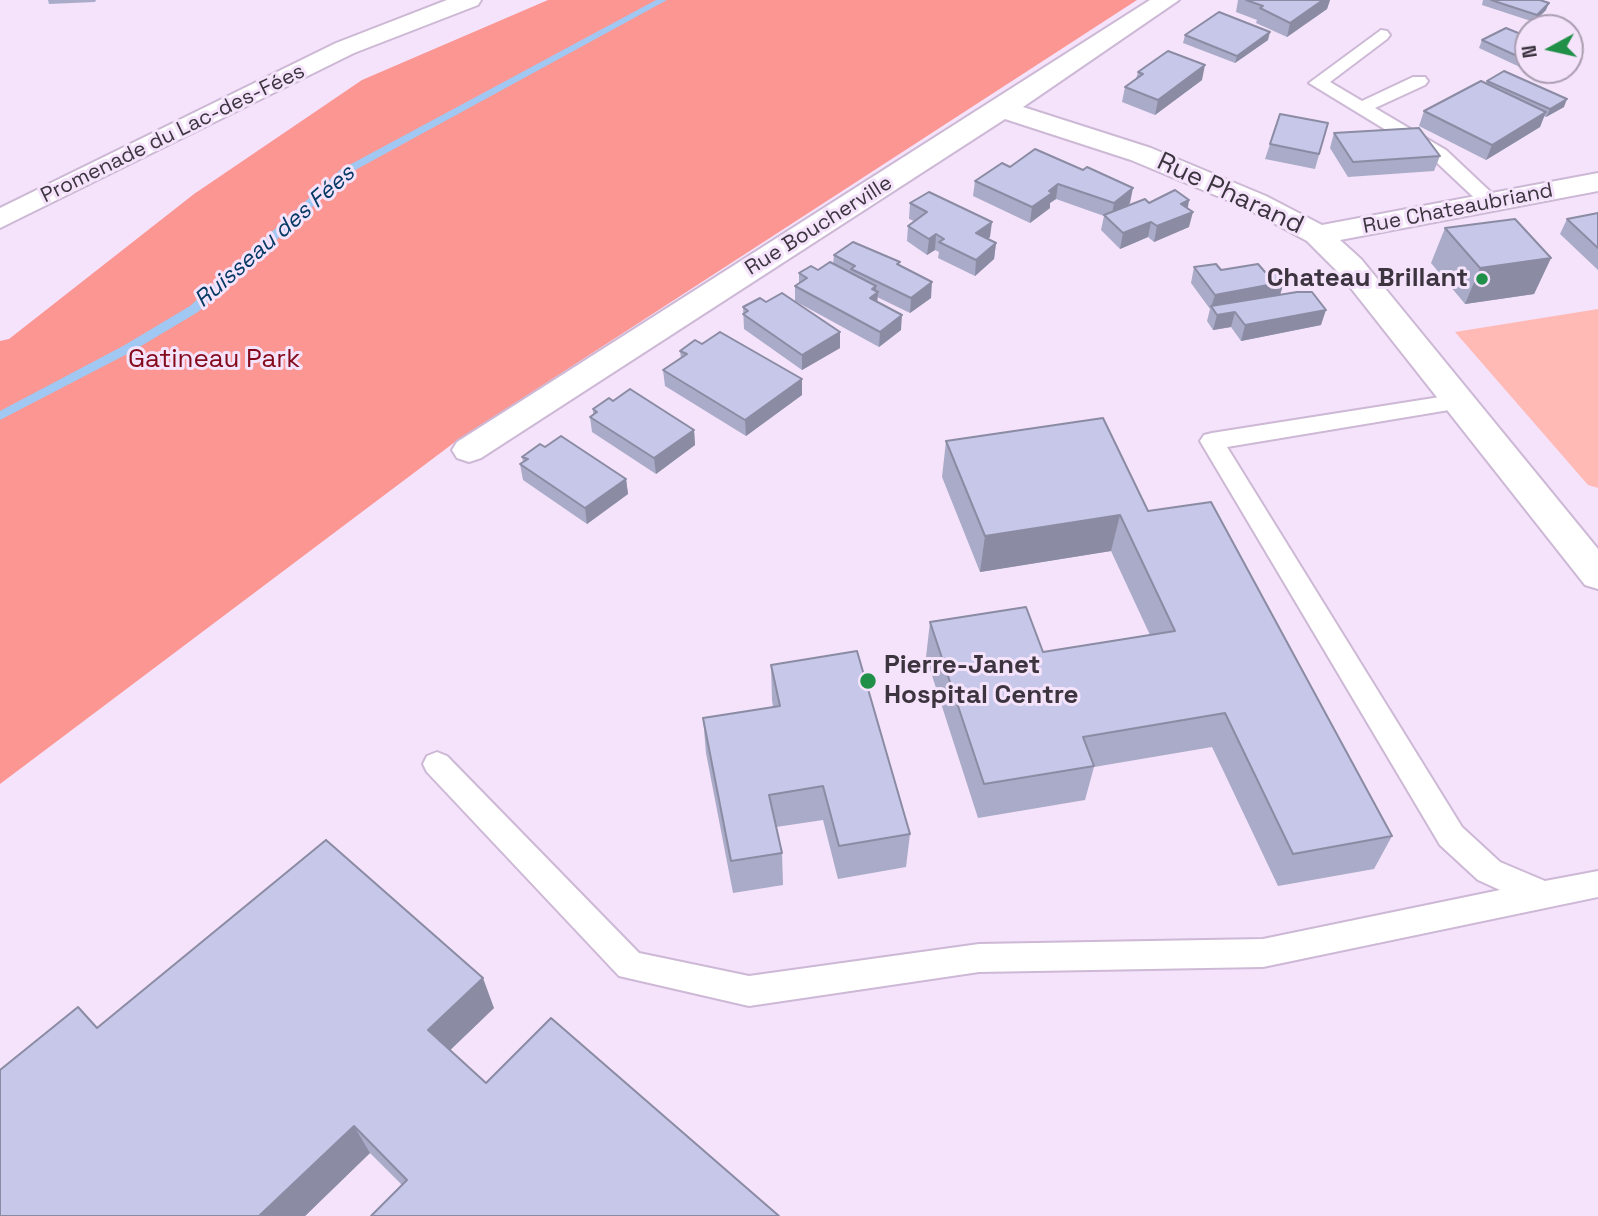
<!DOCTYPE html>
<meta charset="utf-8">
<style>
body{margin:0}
#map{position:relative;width:1598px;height:1216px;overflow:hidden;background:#f4e3fb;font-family:"Space Grotesk",sans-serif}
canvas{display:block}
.north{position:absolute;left:1514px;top:14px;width:70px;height:70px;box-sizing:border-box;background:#f4e3fb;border:2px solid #aa9db0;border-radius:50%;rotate:262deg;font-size:19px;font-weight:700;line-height:28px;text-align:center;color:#3c343f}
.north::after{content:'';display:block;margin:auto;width:24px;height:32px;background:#208f47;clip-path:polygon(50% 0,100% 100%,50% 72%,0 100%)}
</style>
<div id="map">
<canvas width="1598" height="1216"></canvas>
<div class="north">N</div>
</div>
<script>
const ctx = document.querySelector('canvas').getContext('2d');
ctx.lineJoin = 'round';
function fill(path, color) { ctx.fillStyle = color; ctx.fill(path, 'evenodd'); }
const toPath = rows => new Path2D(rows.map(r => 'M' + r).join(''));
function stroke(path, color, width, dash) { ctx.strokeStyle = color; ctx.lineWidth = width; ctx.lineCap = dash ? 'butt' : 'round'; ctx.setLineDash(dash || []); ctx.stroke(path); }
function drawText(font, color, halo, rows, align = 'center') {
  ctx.font = font + ' "Space Grotesk",sans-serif'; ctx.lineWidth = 6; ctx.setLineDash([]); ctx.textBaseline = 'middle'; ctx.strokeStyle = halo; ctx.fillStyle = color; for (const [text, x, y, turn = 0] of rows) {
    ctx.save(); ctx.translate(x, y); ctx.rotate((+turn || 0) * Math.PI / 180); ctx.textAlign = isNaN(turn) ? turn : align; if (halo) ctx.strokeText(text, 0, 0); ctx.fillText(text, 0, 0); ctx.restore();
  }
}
const green = toPath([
 [1598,309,1598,488,1588,485,1455,332]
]);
const forest = toPath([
 [548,0,1137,0,455,442,0,784,0,341,9,339,194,194,362,80]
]);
const stream = toPath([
 [656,0,667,0,348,174,198,312,131,352,0,420,0,411,123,346,190,306,340,170,656,0]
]);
const lane = toPath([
 [1381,30,1387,31,1390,35,1387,39,1330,82,1362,101,1413,77,1425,77,1428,81,1425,85,1375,108,1446,150,1497,198,1500,202,1497,206,1483,206,1432,158,1309,83,1381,30],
 [1459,394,1467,397,1471,402,1467,407,1227,447,1462,827,1500,862,1545,881,1598,871,1598,897,1263,967,979,972,749,1006,619,976,427,772,423,764,427,756,437,752,447,756,639,953,749,976,979,944,1263,939,1500,890,1478,880,1440,845,1200,441,1204,435,1212,433,1459,394]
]);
const street = toPath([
 [1150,0,1179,0,1023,107,1151,148,1266,196,1322,225,1598,173,1598,191,1340,240,1361,259,1598,549,1598,589,1585,585,1339,273,1307,241,1246,208,1131,160,1005,119,481,458,469,462,457,458,452,450,457,442,1150,0]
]);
const secondary = toPath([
 [447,0,481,0,478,5,354,53,0,228,0,208,336,43,447,0]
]);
const wall = toPath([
 [48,0,96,0,95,2,49,4],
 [1238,0,1330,0,1327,9,1287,37,1256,23,1257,20,1236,12],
 [1483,0,1540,0,1546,10,1534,22,1482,5],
 [1185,35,1268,40,1235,63,1183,43],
 [1528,37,1528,70,1570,70,1550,81,1479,48,1482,40],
 [1138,72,1202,80,1155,115,1122,102,1125,87,1136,79],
 [1487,81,1564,107,1546,117,1544,116,1540,127,1486,160,1419,126,1424,111,1486,84],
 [1328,123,1315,169,1265,159,1270,144],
 [1334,133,1440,156,1434,171,1348,177,1330,148],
 [1010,167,1130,203,1127,206,1149,203,1189,200,1188,208,1189,227,1154,242,1148,237,1120,249,1101,230,1104,216,1056,199,1050,203,1050,208,1030,223,973,196,975,181],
 [910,203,990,237,987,239,996,243,994,259,975,276,938,258,939,252,935,250,927,255,907,241,908,226,914,221,909,219],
 [1598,213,1598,270,1560,234,1567,219],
 [1445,228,1551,258,1534,294,1465,304,1431,263],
 [834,255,899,265,931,298,910,313,877,297,877,302,901,330,879,347,795,301,795,286,799,283,799,273,818,270,833,264],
 [1194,267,1221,270,1265,272,1284,282,1280,295,1321,325,1241,341,1231,327,1213,330,1207,321,1210,309,1191,283],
 [766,302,840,332,840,348,802,370,744,329,743,307],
 [680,351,802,379,802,395,746,436,665,386,663,370,681,358],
 [613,401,694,430,695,445,656,474,592,432,590,417,593,414,593,409],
 [946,441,1148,511,1392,836,1374,869,1278,886,1212,747,1094,767,1085,800,978,818,926,657,930,622,1043,652,1150,635,1111,551,980,572,942,477],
 [545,447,626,479,628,494,587,524,523,480,520,464,523,462,522,457],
 [771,665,910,834,906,867,838,879,823,820,776,827,782,853,783,885,733,893,706,753,703,718,773,707,772,700],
 [494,1008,450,1050,486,1083,551,1018,402,1185,370,1153,305,1216,0,1216,97,1028]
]);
const shadedWall = toPath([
 [1323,0,1330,0,1327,9,1287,37,1290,23],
 [1549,3,1546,10,1534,22,1537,15],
 [1270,32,1268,40,1235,63,1237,56],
 [1578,60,1574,67,1570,70,1570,64],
 [1205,65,1202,80,1155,115,1158,100],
 [1559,70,1570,70,1550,81,1554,73],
 [1567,99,1564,107,1546,117,1550,109],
 [1546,112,1540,127,1486,160,1492,145],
 [1058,184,1056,199,1050,203,1050,208,1030,223,1032,207],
 [1133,188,1130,203,1111,219,1114,203],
 [1189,200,1186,215,1193,212,1189,227,1154,242,1157,226,1181,204],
 [992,222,990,237,974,249,976,233],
 [1151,222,1148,237,1120,249,1123,233],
 [936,234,935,250,927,255,929,239],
 [996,243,994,259,975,276,976,260],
 [1551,258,1534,294,1465,304,1480,268],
 [932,282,931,298,910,313,911,298],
 [1284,282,1279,298,1211,307,1215,295],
 [876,286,876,293,878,292,877,308,870,298,872,289],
 [1326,310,1321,325,1241,341,1245,325],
 [1235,312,1231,327,1213,330,1217,315],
 [902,315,901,330,879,347,880,332],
 [840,332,840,348,802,370,802,355],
 [802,379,802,395,746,436,745,420],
 [694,430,695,445,656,474,654,458],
 [626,479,628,494,587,524,585,508],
 [1120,515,1111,551,980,572,985,536],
 [483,978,494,1008,441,1059,428,1030],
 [354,1126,370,1153,305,1216,259,1216]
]);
const building = toPath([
 [1246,0,1323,0,1290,23,1260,8,1263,6,1246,0],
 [1491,0,1540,0,1549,3,1537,15,1491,0],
 [1219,12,1270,32,1237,56,1185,35,1219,12],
 [1506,28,1528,37,1528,61,1482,40,1506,28],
 [1168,51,1205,65,1158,100,1125,87,1143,74,1138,72,1168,51],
 [1570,56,1578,60,1570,64,1570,56],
 [1547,70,1559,70,1554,73,1547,70],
 [1504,71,1567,99,1550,109,1487,81,1504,71],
 [1481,81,1546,112,1492,145,1424,111,1481,81],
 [1280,114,1328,123,1319,154,1270,144,1280,114],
 [1419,128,1440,156,1353,162,1334,133,1419,128],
 [1035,149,1083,170,1087,167,1133,188,1114,203,1058,184,1049,191,1052,193,1032,207,975,181,1002,163,1010,167,1035,149],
 [1175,190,1189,200,1181,204,1193,212,1157,226,1151,222,1123,233,1104,215,1145,199,1149,203,1175,190],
 [929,192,992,222,976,233,996,243,976,260,939,242,944,239,936,234,929,239,908,226,927,212,910,203,929,192],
 [1598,213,1598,248,1567,219,1598,213],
 [1515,219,1551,258,1480,268,1445,228,1515,219],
 [853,242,900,262,897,264,932,282,911,298,851,269,855,266,834,255,853,242],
 [830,262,876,286,872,289,878,292,870,298,902,315,880,332,795,286,807,278,799,273,811,266,818,270,830,262],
 [1216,264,1221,270,1258,264,1265,272,1275,271,1284,282,1215,295,1194,267,1216,264],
 [1297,292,1312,292,1326,310,1245,325,1235,312,1217,315,1211,306,1297,292],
 [782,293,840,332,802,355,743,314,748,311,743,307,760,298,766,302,782,293],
 [720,332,802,379,745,420,663,370,687,354,680,351,695,340,702,344,720,332],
 [630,389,694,430,654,458,590,417,597,412,593,409,609,398,613,401,630,389],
 [1103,418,1148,511,1211,502,1392,836,1293,854,1225,713,1083,737,1094,766,984,784,930,622,1026,607,1043,652,1175,631,1120,515,985,536,946,441,1103,418],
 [561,436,626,479,585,508,520,464,528,459,522,457,540,444,545,447,561,436],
 [857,651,910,834,839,846,823,786,769,795,782,853,731,861,703,718,780,706,771,665,857,651],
 [326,840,483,978,428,1030,486,1083,551,1018,779,1216,371,1216,407,1180,354,1126,259,1216,0,1216,0,1070,78,1007,97,1028,326,840]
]);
const markers = [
 [1482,279,7,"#208f47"],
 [868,681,9,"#208f47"]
];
const farStreetnames = [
 ["Promenade du Lac-des-Fées",173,134,-26],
 ["Rue Chateaubriand",1458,209,-11],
 ["Rue Boucherville",819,226,-32]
];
const farWaternames = [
 ["Ruisseau des Fées",275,237,-41]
];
const streetNames = [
 ["Rue Pharand",1230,194,25]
];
const poiNames = [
 ["Chateau Brillant",1468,279],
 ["Pierre-Janet",884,666,"left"],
 ["Hospital Centre",884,696,"left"]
];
const parkNames = [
 ["Gatineau Park",214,360]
];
fill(green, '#ffbab6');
fill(forest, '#fb9692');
fill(stream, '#a0c8f2');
stroke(lane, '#cdb8d5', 4);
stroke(street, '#cdb8d5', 4);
stroke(secondary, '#cdb8d5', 4);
fill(lane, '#fff');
fill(street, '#fff');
fill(secondary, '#fff');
fill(wall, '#aaabc8');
fill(shadedWall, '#8b8ba3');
fill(building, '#c6c7e9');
stroke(building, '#8b8ba3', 2);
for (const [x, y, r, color] of markers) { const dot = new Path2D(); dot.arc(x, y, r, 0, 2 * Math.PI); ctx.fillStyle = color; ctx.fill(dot); stroke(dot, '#f4e3fb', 2.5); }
drawText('21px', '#3c343f', '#f4e3fb', farStreetnames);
drawText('italic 23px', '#063a65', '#f4e3fb', farWaternames);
drawText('26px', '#3c343f', '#f4e3fb', streetNames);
drawText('bold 26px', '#3c343f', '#f4e3fb', poiNames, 'right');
drawText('26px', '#84091b', '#f4e3fb', parkNames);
</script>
